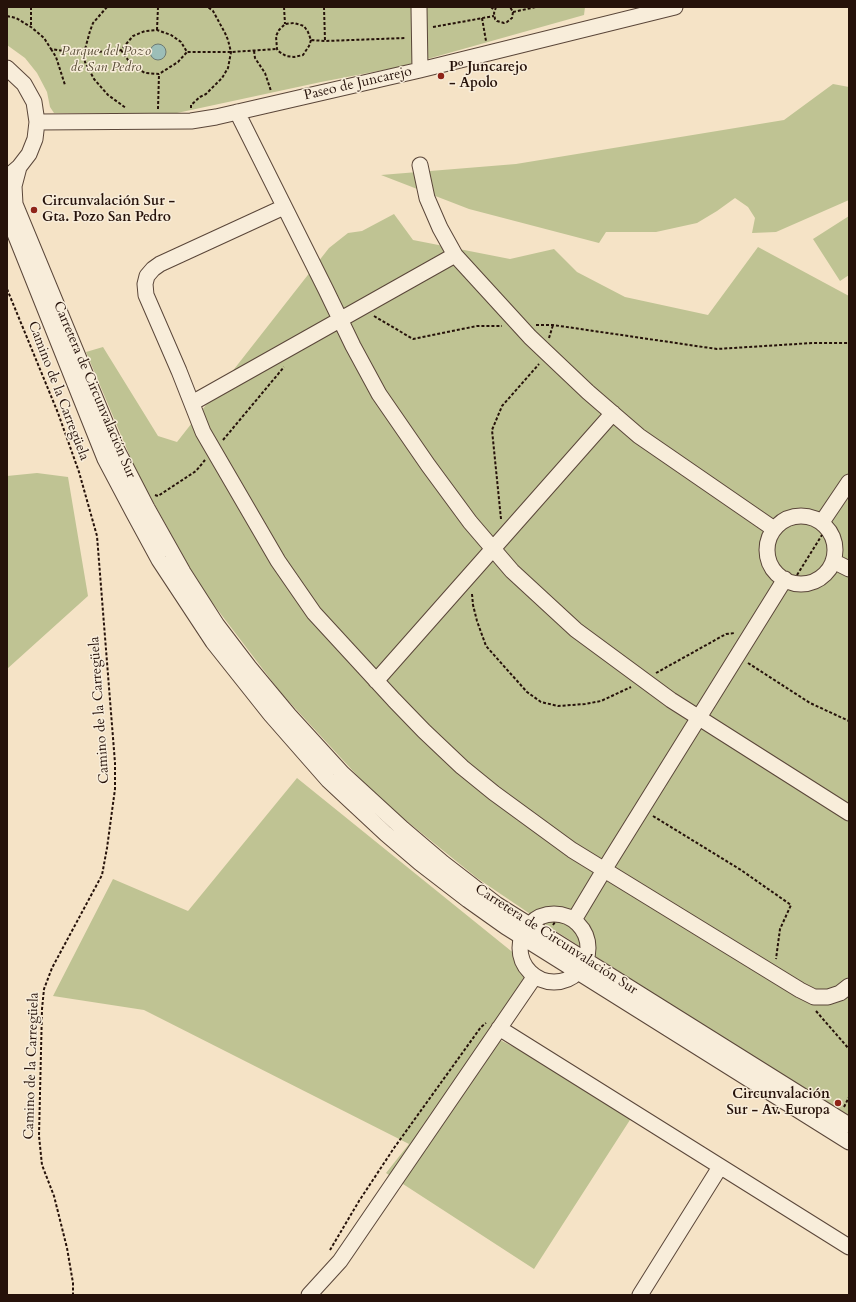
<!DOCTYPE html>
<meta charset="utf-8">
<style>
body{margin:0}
#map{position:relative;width:856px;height:1302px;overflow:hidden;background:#f5e3c6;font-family:Cardo,serif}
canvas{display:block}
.frame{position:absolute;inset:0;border:8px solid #26120a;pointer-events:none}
</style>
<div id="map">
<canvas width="856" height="1302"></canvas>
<div class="frame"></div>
</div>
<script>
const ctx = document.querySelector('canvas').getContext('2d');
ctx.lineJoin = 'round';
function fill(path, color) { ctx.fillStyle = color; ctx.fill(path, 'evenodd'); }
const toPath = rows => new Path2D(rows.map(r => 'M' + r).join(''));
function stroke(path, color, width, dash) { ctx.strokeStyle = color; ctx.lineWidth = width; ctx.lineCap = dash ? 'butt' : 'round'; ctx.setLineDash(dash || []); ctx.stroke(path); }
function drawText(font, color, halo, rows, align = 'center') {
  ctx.font = font + ' Cardo,serif'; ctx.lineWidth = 3; ctx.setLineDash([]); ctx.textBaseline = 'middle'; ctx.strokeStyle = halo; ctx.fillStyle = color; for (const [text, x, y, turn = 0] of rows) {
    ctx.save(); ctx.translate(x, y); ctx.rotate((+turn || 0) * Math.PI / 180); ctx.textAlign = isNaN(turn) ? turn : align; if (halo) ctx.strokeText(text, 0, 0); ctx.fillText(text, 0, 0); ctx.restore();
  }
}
const green = toPath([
 [7,7,585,7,584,15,399,67,321,82,177,113,54,113,50,107,47,92,37,73,25,58,7,45],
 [833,84,849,87,849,200,776,232,752,233,755,218,748,207,735,198,717,211,697,223,656,232,606,232,599,243,469,209,381,175,516,164,784,120],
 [394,214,413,240,510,259,554,249,577,272,625,297,708,315,758,247,849,296,849,1115,767,1066,548,926,477,878,377,797,281,693,201,588,137,473,86,352,103,347,158,436,177,442,329,248,348,233,362,231],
 [849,216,849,275,840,281,813,239],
 [37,473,68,477,88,596,7,669,7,476],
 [297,778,521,959,543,973,494,1037,637,1109,534,1269,386,1173,409,1144,144,1010,53,996,113,879,188,911]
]);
const water = toPath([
 '150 52a8 8 0 1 1 16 0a8 8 0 1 1-16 0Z'
]);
const path = toPath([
 [31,7,31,27],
 [107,7,93,23,90,31,84,53,85,62,94,79,108,95,126,108],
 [284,7,285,24],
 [324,7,325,41],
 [491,7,494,10],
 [496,7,494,13,495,19,497,21,504,23,507,22,512,18,513,12,510,7],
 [513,12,536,7],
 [7,16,16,18,31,27,44,38,51,49,63,51,84,53,121,50,133,36,145,31,157,30,171,35,181,42,187,52,231,52,277,49],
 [482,18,486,41],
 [433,27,494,16],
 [157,30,158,7],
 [311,40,309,46,303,55,294,57,286,56,278,51,277,49,276,36,279,30,285,24,294,23,304,26,308,32,311,40,325,41,406,38],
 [51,49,56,57,65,85],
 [121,50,128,60,138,69,145,73,159,74,178,62,187,52],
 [254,51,255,58,265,73,271,91],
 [191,108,191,105,200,97,206,94,222,78,228,68,231,52,228,40,225,33,213,11,208,7],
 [158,109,159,74],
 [7,289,58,413,79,472,97,536,115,763,115,789,107,848,102,875,52,968,44,989,42,1009,39,1136,42,1165,54,1196,67,1248,73,1283,73,1295],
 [374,316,413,339,477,326,502,326],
 [536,325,553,325,717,349,812,343,849,343],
 [549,338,553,325],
 [223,440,284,367],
 [155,495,158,496,196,471,205,460],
 [501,519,492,430,502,406,539,364],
 [797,575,822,535],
 [472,594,473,605,477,621,486,646,527,692,541,702,558,706,585,704,601,701,631,687],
 [748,663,810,703,849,721],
 [656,673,726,634,735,633],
 [653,816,741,870,791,905,780,929,776,959],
 [553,925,562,912],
 [816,1011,849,1049],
 [844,1107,849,1097],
 [330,1250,359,1201,394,1148,481,1027,486,1023]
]);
const minor = toPath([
 [419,7,420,70],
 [7,68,24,84,34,102,37,122,35,139,29,154,19,167,12,173],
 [237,112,326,290,353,346,379,394,428,465,470,522,512,571,576,630,671,700,849,813],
 [37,122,191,121,216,117,420,70,675,7],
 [420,165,427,198,440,228,455,255,530,337,588,392,639,436,774,529],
 [19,167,14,186,15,204,116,448,147,508,183,572,217,625,249,667,289,715,342,773,403,829,443,863,496,904,849,1125],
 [284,207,160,264,153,269,147,276,145,284,146,295,179,371,203,432,278,561,314,613,394,700,424,731,462,767,494,793,572,850,800,990,814,997,828,997,840,993,849,986],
 [7,214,105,459,133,512,159,560,213,642,271,715,328,780,386,834,420,863,468,900,506,927,849,1142],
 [192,403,455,255],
 '767 550a34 34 0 1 1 68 0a34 34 0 1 1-68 0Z',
 [822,522,849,482],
 [833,561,849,569],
 [376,681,613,413],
 '520 948a34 34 0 1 1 68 0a34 34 0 1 1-68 0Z',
 [574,920,604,870,785,579],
 [499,1028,849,1247],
 [309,1295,340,1261,535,976],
 [640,1295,720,1167]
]);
const markers = [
 [441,76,4,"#8f2418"],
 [34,210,4,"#8f2418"],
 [838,1103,4,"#8f2418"]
];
const parkNames = [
 ["Parque del Pozo",106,52],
 ["de San Pedro",106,68]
];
const poiNames = [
 ["Pº Juncarejo",449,68],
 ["- Apolo",449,84],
 ["Circunvalación Sur -",42,202],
 ["Gta. Pozo San Pedro",42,218],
 ["Circunvalación",830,1095,"right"],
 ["Sur - Av. Europa",830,1111,"right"]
];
const streetNames = [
 ["Paseo de Juncarejo",358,84,-13],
 ["Carretera de Circunvalación Sur",94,390,67],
 ["Camino de la Carregüela",58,391,69],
 ["Camino de la Carregüela",100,710,-94],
 ["Carretera de Circunvalación Sur",556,940,33],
 ["Camino de la Carregüela",32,1066,-88]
];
fill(green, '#bfc393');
fill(water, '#9cbeb8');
stroke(water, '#6d7972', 1);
stroke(minor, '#5a4639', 17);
stroke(path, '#26120a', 2, [3, 2]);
stroke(minor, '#f8edda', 15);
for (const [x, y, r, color] of markers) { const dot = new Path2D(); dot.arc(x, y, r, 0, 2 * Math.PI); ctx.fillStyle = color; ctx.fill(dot); stroke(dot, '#f8edda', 1.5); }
drawText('italic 14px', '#5c503a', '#f8edda', parkNames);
drawText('bold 14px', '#26120a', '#f8edda', poiNames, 'left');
drawText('14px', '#26120a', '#f8edda', streetNames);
</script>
